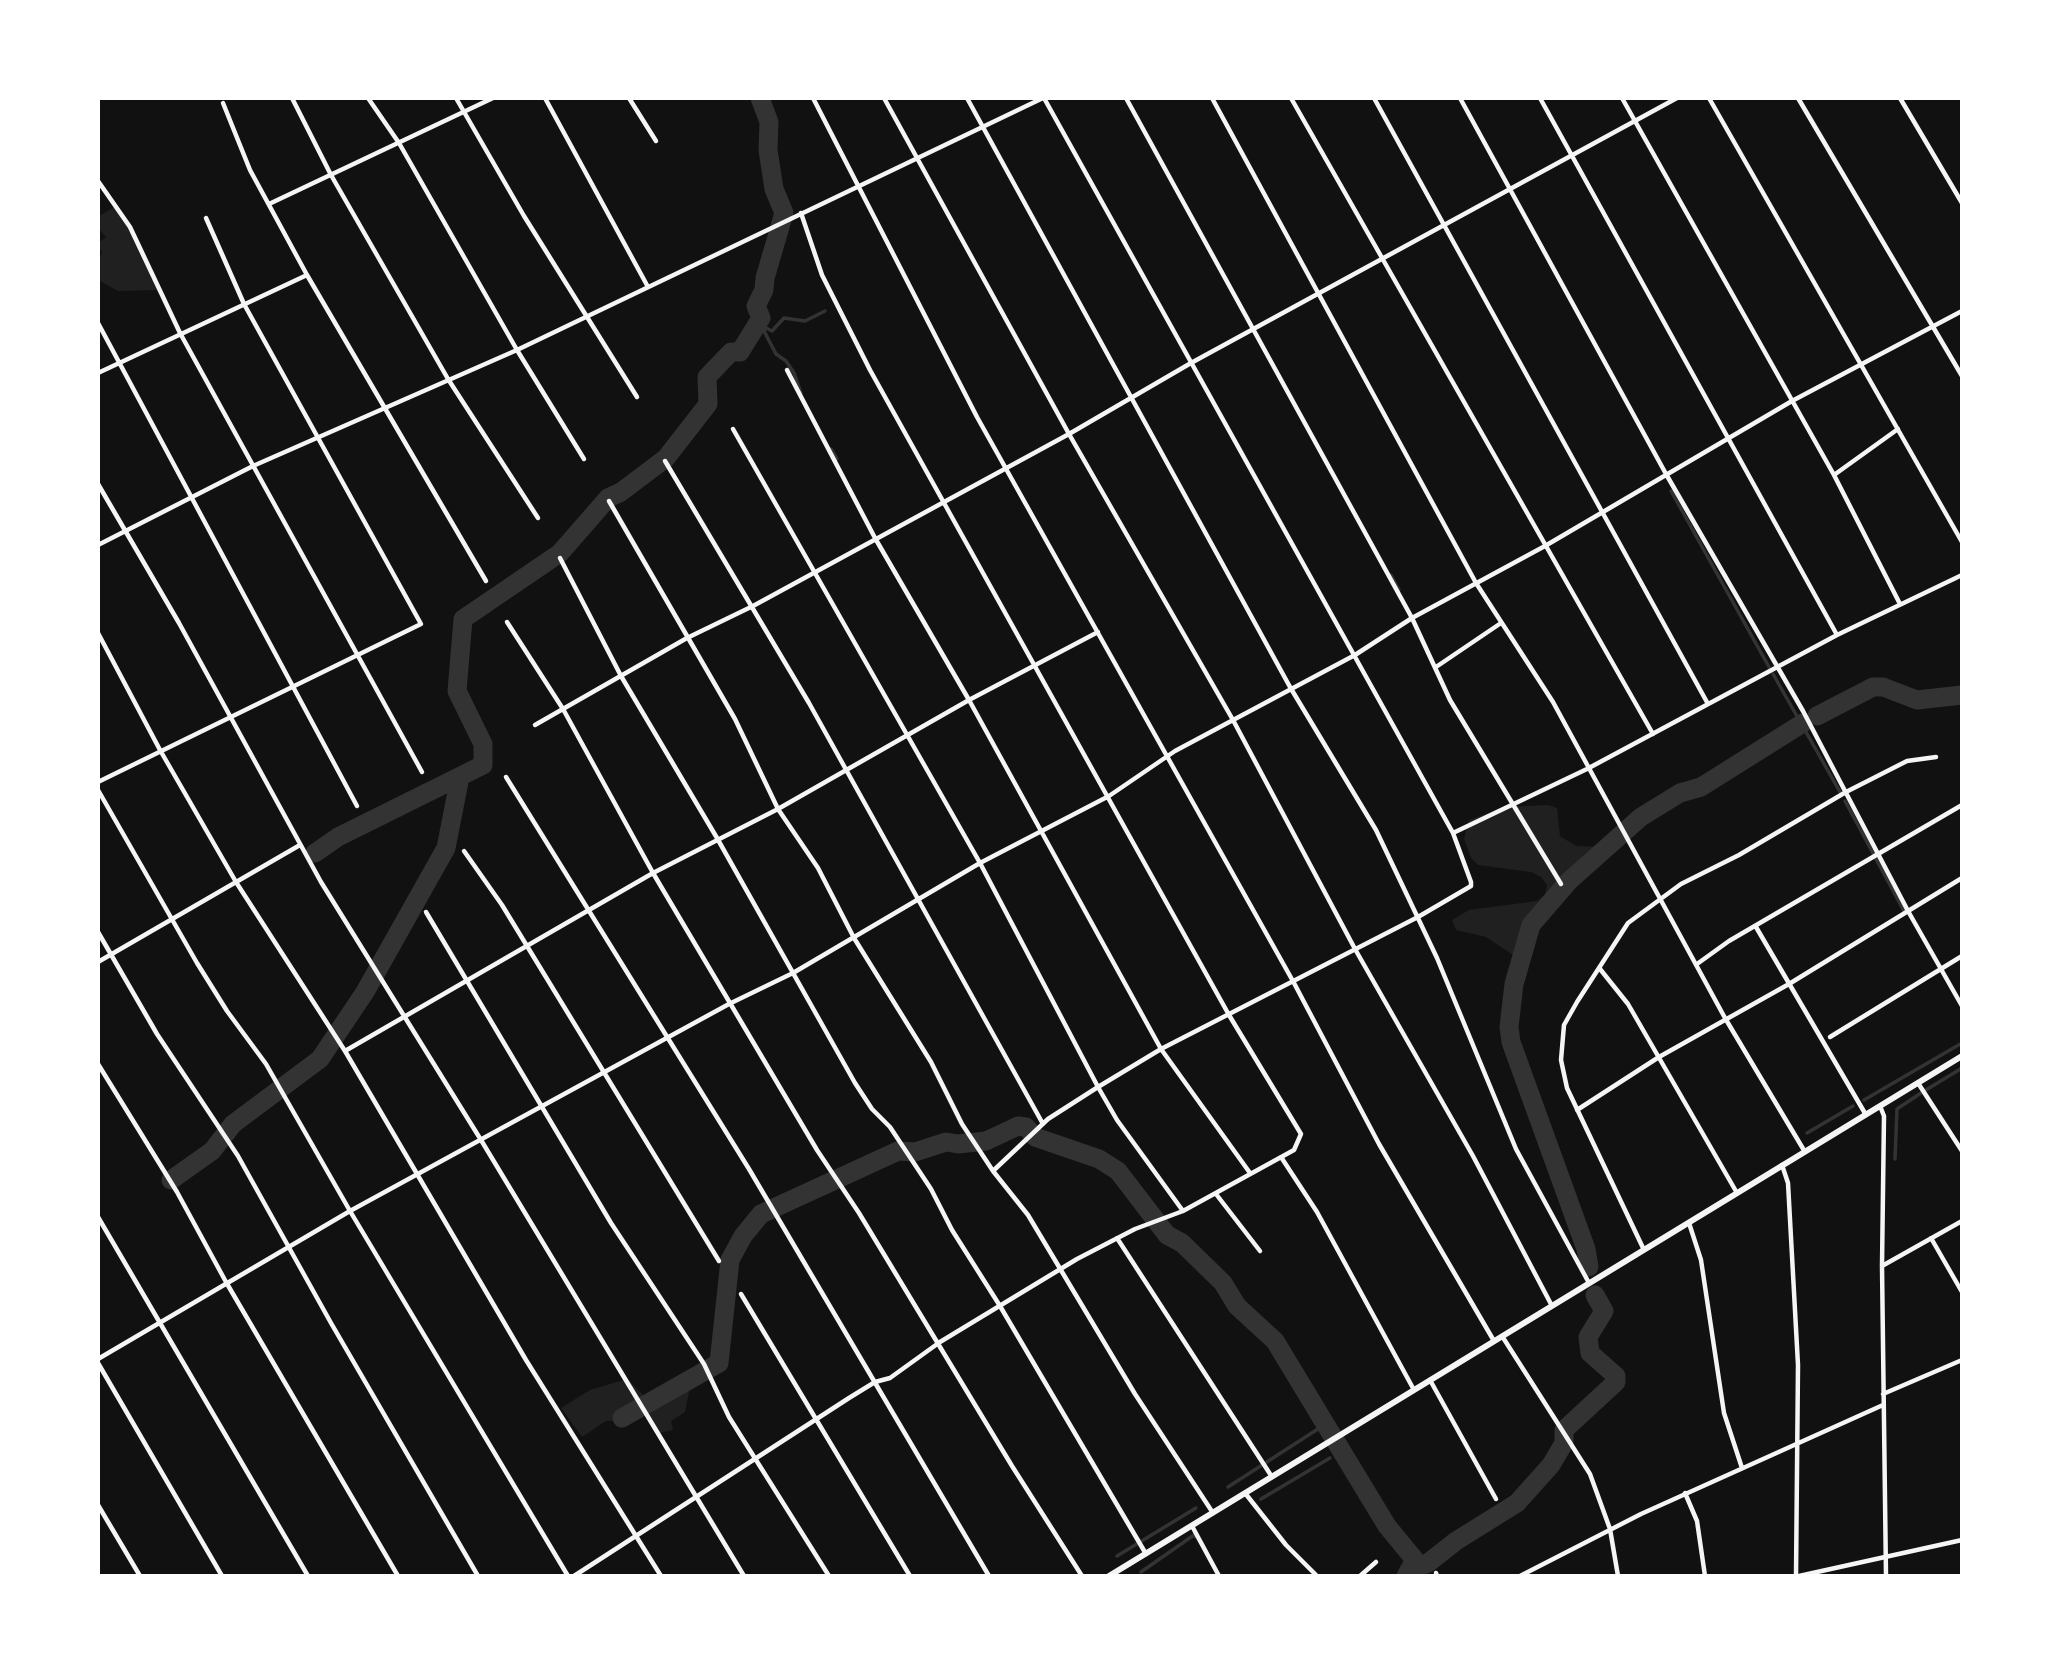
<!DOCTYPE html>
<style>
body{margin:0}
#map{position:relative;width:2060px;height:1674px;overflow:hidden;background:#111;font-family:Karla,sans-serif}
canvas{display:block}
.frame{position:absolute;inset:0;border:100px solid #fff;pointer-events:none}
</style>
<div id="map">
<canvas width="2060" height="1674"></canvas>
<div class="frame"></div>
</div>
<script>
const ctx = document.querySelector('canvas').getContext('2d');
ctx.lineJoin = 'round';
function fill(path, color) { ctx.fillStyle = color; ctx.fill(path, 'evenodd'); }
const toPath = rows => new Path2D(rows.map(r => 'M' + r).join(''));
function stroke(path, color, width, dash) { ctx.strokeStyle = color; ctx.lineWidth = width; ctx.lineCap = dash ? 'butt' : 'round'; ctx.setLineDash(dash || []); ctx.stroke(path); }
const green = toPath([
 [114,207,129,228,157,290,118,291,98,280,98,260,102,253,98,243,106,237,98,228,98,217],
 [1548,805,1557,808,1560,836,1576,846,1597,847,1593,859,1532,923,1522,949,1513,955,1486,937,1456,930,1452,920,1469,910,1537,901,1545,895,1547,885,1541,877,1531,872,1478,865,1471,858,1464,839,1469,820,1505,807],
 [683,1377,690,1387,685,1412,671,1421,673,1430,660,1433,648,1413,638,1414,629,1409,621,1421,606,1421,582,1437,561,1408,590,1390,627,1379,652,1404,668,1394]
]);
const stream = toPath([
 [761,318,766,328,764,331,776,354,786,361,794,373,801,393],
 [766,328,772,331,784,318,805,321,825,311],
 [831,449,837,459],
 [1671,491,1769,667],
 [1391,575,1399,590],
 [1773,674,1840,792],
 [1845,801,1874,855],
 [1876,859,1905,913],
 [1926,1090,1962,1068],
 [1864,1100,1962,1043],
 [1807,1133,1853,1106],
 [1895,1159,1897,1109,1921,1093],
 [1228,1487,1321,1427],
 [1261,1499,1330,1458],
 [1117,1556,1196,1508],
 [1141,1572,1194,1535,1196,1537]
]);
const river = toPath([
 [1817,716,1873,687,1883,687,1917,700,1962,695],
 [315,853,338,837,483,765,483,744,457,691,463,619,560,553,608,498,621,492,666,458,708,404,707,377,731,352,740,352,761,318,756,306,764,290,765,278,784,213,774,189,768,150,769,122,760,98],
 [171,1180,212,1151,233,1124,320,1059,365,992,446,848,460,777],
 [1589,1267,1586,1249,1511,1042,1509,1027,1514,984,1531,925,1569,881,1641,817,1680,793,1701,787,1803,723],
 [622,1418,719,1363,730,1260,743,1236,761,1214,898,1151,915,1152,946,1142,958,1144,986,1141,1018,1126,1026,1127,1035,1137,1099,1159,1118,1171,1167,1235,1182,1243,1223,1283,1237,1306,1275,1341,1387,1526,1415,1560],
 [1406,1576,1415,1560,1420,1566,1428,1563,1456,1541,1517,1503,1551,1465,1564,1443,1564,1430,1616,1382,1616,1376,1590,1353,1588,1337,1604,1311,1595,1295]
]);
const minor = toPath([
 [292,98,331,175,448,379,538,518],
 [368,98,399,143,517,350,584,459],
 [456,98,524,216,637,397],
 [545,98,648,287],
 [629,98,656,141],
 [813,98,977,417,1294,983,1379,1144,1494,1341],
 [884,98,1069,434,1233,720,1355,949,1473,1156,1552,1306],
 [967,98,1290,687,1376,830,1437,958,1516,1149,1589,1283],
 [1126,98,1412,618,1450,700,1561,884],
 [1212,98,1476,583,1553,702,1725,1018,1805,1152],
 [1291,98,1653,734],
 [1374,98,1708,704],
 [1460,98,1666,474,1803,711,1908,911,1962,1006],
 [1540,98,1837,635],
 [1622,98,1834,475,1900,604],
 [1709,98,1962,542],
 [1798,98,1962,376],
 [1900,98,1962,203],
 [223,103,250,170,307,275,486,581],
 [98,181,130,227,180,333,422,772],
 [269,204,493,98],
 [98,323,357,806],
 [787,370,875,538,969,700,1161,1049,1250,1173],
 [98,373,307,275],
 [733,429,980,863,1098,1087,1117,1120,1183,1211],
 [665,461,809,703,1043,1124],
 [1834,475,1898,429],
 [98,484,179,623,321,882,481,1140,744,1576],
 [609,501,735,719,778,809,818,868,854,938,931,1062,962,1124,993,1171,1028,1215,1135,1394,1213,1513],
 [98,545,253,466,517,350,1043,98],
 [560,558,621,676,717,838,855,1083,872,1109,890,1127,931,1189,952,1230,1000,1306,1146,1554],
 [507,622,563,709,653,873,817,1150,859,1213,1012,1466,1082,1576],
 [98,633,160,750,236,882,345,1051,526,1360,661,1576],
 [1436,667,1501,623],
 [535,725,687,638,753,606,1069,434,1191,363,1677,98],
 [506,777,749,1169,989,1576],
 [98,782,421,624,244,304,206,218],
 [98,790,197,963,227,1011,266,1064,350,1211,568,1576],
 [1453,833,1587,769,1837,635,1962,575],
 [464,851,502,905,719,1261],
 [426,912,611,1223,704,1364,729,1417,829,1576],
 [1756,927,1866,1115],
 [98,932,157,1034,238,1156,331,1323,478,1576],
 [98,962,300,845],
 [1697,964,1729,941,1962,805],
 [1600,969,1628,1004,1737,1193],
 [1830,1037,1962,956],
 [345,1051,653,873,778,809,969,700,1098,632],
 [98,1064,177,1192,226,1282,398,1576],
 [1918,1083,1962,1151],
 [1880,1106,1884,1116,1882,1266,1886,1576],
 [1577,1110,1659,1057,1789,984,1962,878],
 [1281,1157,1317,1212,1414,1390],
 [1782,1165,1788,1183,1798,1365,1796,1576],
 [993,1171,1048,1119,1098,1087,1161,1049,1418,917,1471,886,1471,882,1453,833,1044,98],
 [1216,1194,1260,1251],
 [98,1217,308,1576],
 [1689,1223,1701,1260,1724,1413,1742,1468],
 [1117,1238,1272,1477],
 [1931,1238,1962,1292],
 [1644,1250,1567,1088,1561,1060,1564,1025,1577,1002,1628,923,1681,884,1739,855,1846,792,1907,761,1936,757],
 [1882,1266,1962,1221],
 [741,1294,910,1576],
 [1502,1336,1590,1474,1610,1529,1618,1576],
 [98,1359,350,1211,729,1004,793,973,980,863,1109,796,1175,751,1355,655,1412,618,1545,546,1792,401,1962,311],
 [98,1363,222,1576],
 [1430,1380,1496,1499],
 [1883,1394,1962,1360],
 [1245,1493,1286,1545,1317,1576],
 [1685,1493,1697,1521,1705,1576],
 [98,1505,140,1576],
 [1192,1526,1219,1576],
 [1436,1573,1437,1576],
 [574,1576,849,1398,875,1382,890,1378,940,1342,1077,1259,1135,1229,1183,1211,1294,1150,1301,1134,1229,1015,870,370,822,275,801,213],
 [1360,1576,1376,1562],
 [1520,1576,1641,1514,1883,1405],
 [1799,1576,1962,1540]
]);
const secondary = toPath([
 [1109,1576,1962,1056]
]);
fill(green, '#202020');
stroke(stream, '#333', 3.5);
stroke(river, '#333', 19);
stroke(minor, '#f5f5f5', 4.5);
stroke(secondary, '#f5f5f5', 6);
</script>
